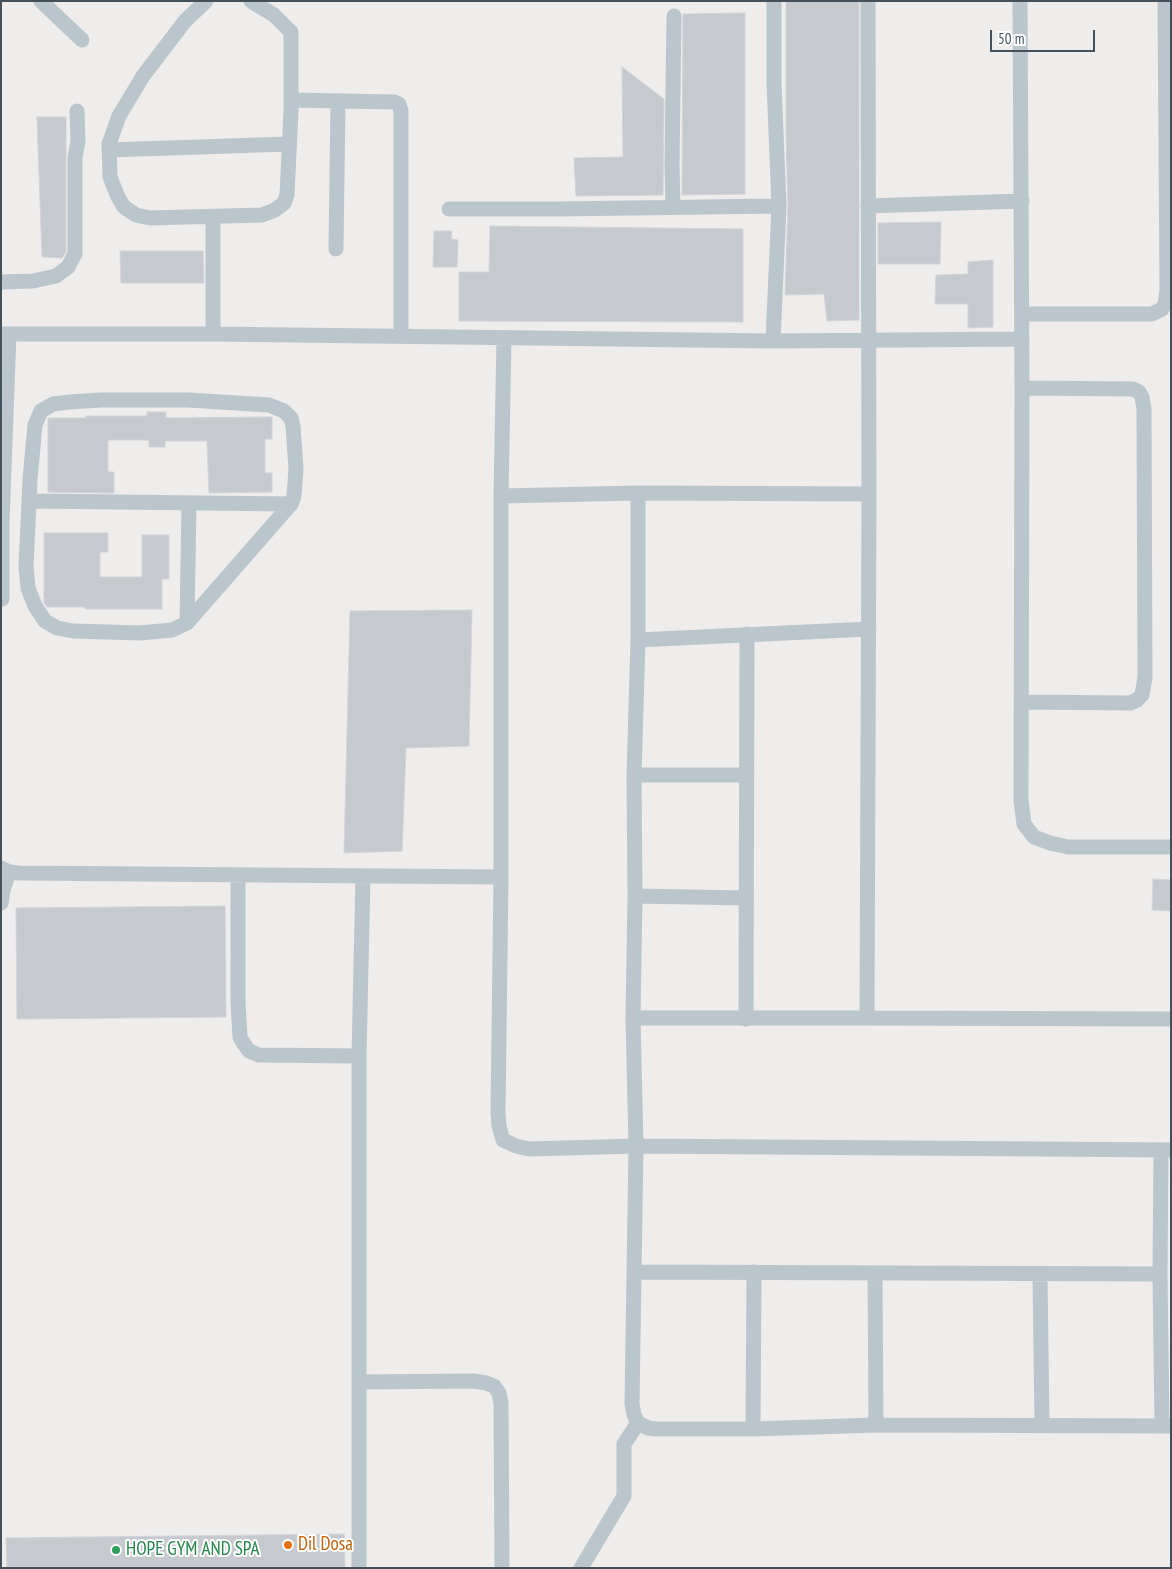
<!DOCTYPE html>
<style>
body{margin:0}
#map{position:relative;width:1172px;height:1569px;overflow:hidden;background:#efecec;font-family:"PT Sans Narrow",sans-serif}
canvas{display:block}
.frame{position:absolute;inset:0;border:2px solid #44515a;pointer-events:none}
.scale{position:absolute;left:990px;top:30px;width:105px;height:22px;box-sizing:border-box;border:2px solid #44515a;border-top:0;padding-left:6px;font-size:15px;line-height:18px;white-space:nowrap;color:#44515a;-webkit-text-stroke:4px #fff;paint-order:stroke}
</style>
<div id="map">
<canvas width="1172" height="1569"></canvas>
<div class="frame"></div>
<div class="scale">50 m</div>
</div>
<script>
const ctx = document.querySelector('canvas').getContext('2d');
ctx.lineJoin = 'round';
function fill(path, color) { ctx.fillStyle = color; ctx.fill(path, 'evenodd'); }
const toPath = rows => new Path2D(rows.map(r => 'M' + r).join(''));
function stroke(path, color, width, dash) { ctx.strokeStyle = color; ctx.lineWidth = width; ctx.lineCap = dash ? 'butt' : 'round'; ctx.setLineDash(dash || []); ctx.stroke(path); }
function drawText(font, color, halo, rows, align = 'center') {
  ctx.font = font + ' "PT Sans Narrow",sans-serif'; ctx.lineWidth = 4; ctx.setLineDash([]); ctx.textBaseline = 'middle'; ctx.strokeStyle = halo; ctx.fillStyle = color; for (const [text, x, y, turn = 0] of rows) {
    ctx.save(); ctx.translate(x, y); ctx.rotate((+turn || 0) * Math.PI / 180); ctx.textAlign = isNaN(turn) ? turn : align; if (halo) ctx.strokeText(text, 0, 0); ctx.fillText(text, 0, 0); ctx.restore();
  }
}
const building = toPath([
 [786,1,859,1,859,320,827,321,824,294,785,295,788,206,786,136,786,1],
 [745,13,745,194,682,195,683,14,745,13],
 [622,67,664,99,663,195,576,196,574,158,623,157,622,67],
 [37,117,66,117,66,252,62,258,42,257,37,117],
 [941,222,940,264,878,264,878,223,941,222],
 [490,226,743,229,743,322,459,321,459,272,489,272,490,226],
 [434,231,452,231,451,239,458,240,457,267,433,267,434,231],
 [120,251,203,251,204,283,121,283,120,251],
 [993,260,993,327,968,328,968,304,935,304,936,275,968,274,968,262,993,260],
 [147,412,166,412,166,418,272,417,272,439,265,439,265,473,272,473,272,492,209,493,207,441,165,441,165,447,149,447,149,440,108,440,108,472,114,472,114,493,48,492,48,418,86,418,86,416,147,416,147,412],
 [44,533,108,533,108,552,100,552,100,577,142,577,142,535,169,535,169,579,162,579,162,609,85,609,85,607,47,607,44,603,44,533],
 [472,610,469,746,406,748,402,851,344,853,350,611,472,610],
 [1153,879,1171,880,1171,911,1152,910,1153,879],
 [225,906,226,1017,17,1019,16,908,225,906],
 [344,1534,345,1568,7,1568,6,1538,344,1534]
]);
const street = toPath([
 [41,1,82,40],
 [206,1,185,21,143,76,119,116,109,144,110,177,118,197,124,207,136,215,150,218,262,215,275,210,284,203,287,195,291,111,291,32,274,15,251,1],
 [1020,1,1022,388,1021,800,1024,824,1034,837,1050,843,1068,847,1171,847],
 [291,100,394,102,399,104,401,111,401,336],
 [109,150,289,144],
 [868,206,1022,201],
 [673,207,672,165,674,16],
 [449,209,558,209,779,206],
 [336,249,338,101],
 [1,282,33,281,56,276,68,267,75,254,75,158,78,141,77,111],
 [1022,314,1152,314,1162,309,1165,304,1167,290,1165,1],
 [1,334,213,334,773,341,1022,339],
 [213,334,213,217],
 [504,338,501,496,501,877,498,1112,499,1126,503,1140,516,1146,529,1149,636,1146,1171,1150],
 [773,341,779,206,774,83,774,1],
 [101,400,188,400,269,405,284,411,291,418,293,426,296,469,294,496,291,504,187,623,172,630,140,633,73,631,57,628,45,621,35,606,28,588,26,567,30,479,35,425,41,411,53,404,69,402,101,400],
 [638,493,638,640,634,775,635,896,633,1018,636,1146,632,1404,634,1415,638,1423,648,1428,656,1429,753,1429,876,1425,1171,1426],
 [501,496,638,493,869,494],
 [30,501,291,504],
 [2,599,2,522,9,334],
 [187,623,189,503],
 [638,640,869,629],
 [1022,702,1130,703,1137,700,1142,695,1145,677,1144,409,1142,397,1139,392,1133,389,1022,388],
 [634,775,747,775],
 [1,868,9,872,19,873,501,877],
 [238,875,238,1002,240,1037,244,1044,249,1051,259,1055,359,1056],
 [635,896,746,898],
 [1,903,3,890,9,872],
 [633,1018,867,1018,1171,1019],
 [867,1018,869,494,868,1],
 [746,1019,747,634],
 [1161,1150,1160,1274,1162,1425],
 [635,1272,1160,1274],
 [875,1274,876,1425],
 [1040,1275,1042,1425],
 [359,1382,474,1381,486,1383,494,1386,499,1393,501,1403,502,1568],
 [753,1429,754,1272],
 [359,1568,359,1056,363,876],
 [581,1568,624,1496,624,1444,638,1423]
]);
const markers = [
 [288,1545,5,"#e8710a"],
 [116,1550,5,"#2e9e5b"]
];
const foodNames = [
 ["Dil Dosa",298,1545]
];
const leisureNames = [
 ["HOPE GYM AND SPA",126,1550]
];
fill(building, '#c6cacf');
stroke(building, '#d0d3d8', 1);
stroke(street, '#bac5cc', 15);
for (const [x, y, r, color] of markers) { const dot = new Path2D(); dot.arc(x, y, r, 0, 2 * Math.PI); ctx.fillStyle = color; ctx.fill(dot); stroke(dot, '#fff', 2); }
drawText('19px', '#c56008', '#fff', foodNames, 'left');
drawText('19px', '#27864d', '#fff', leisureNames, 'left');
</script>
